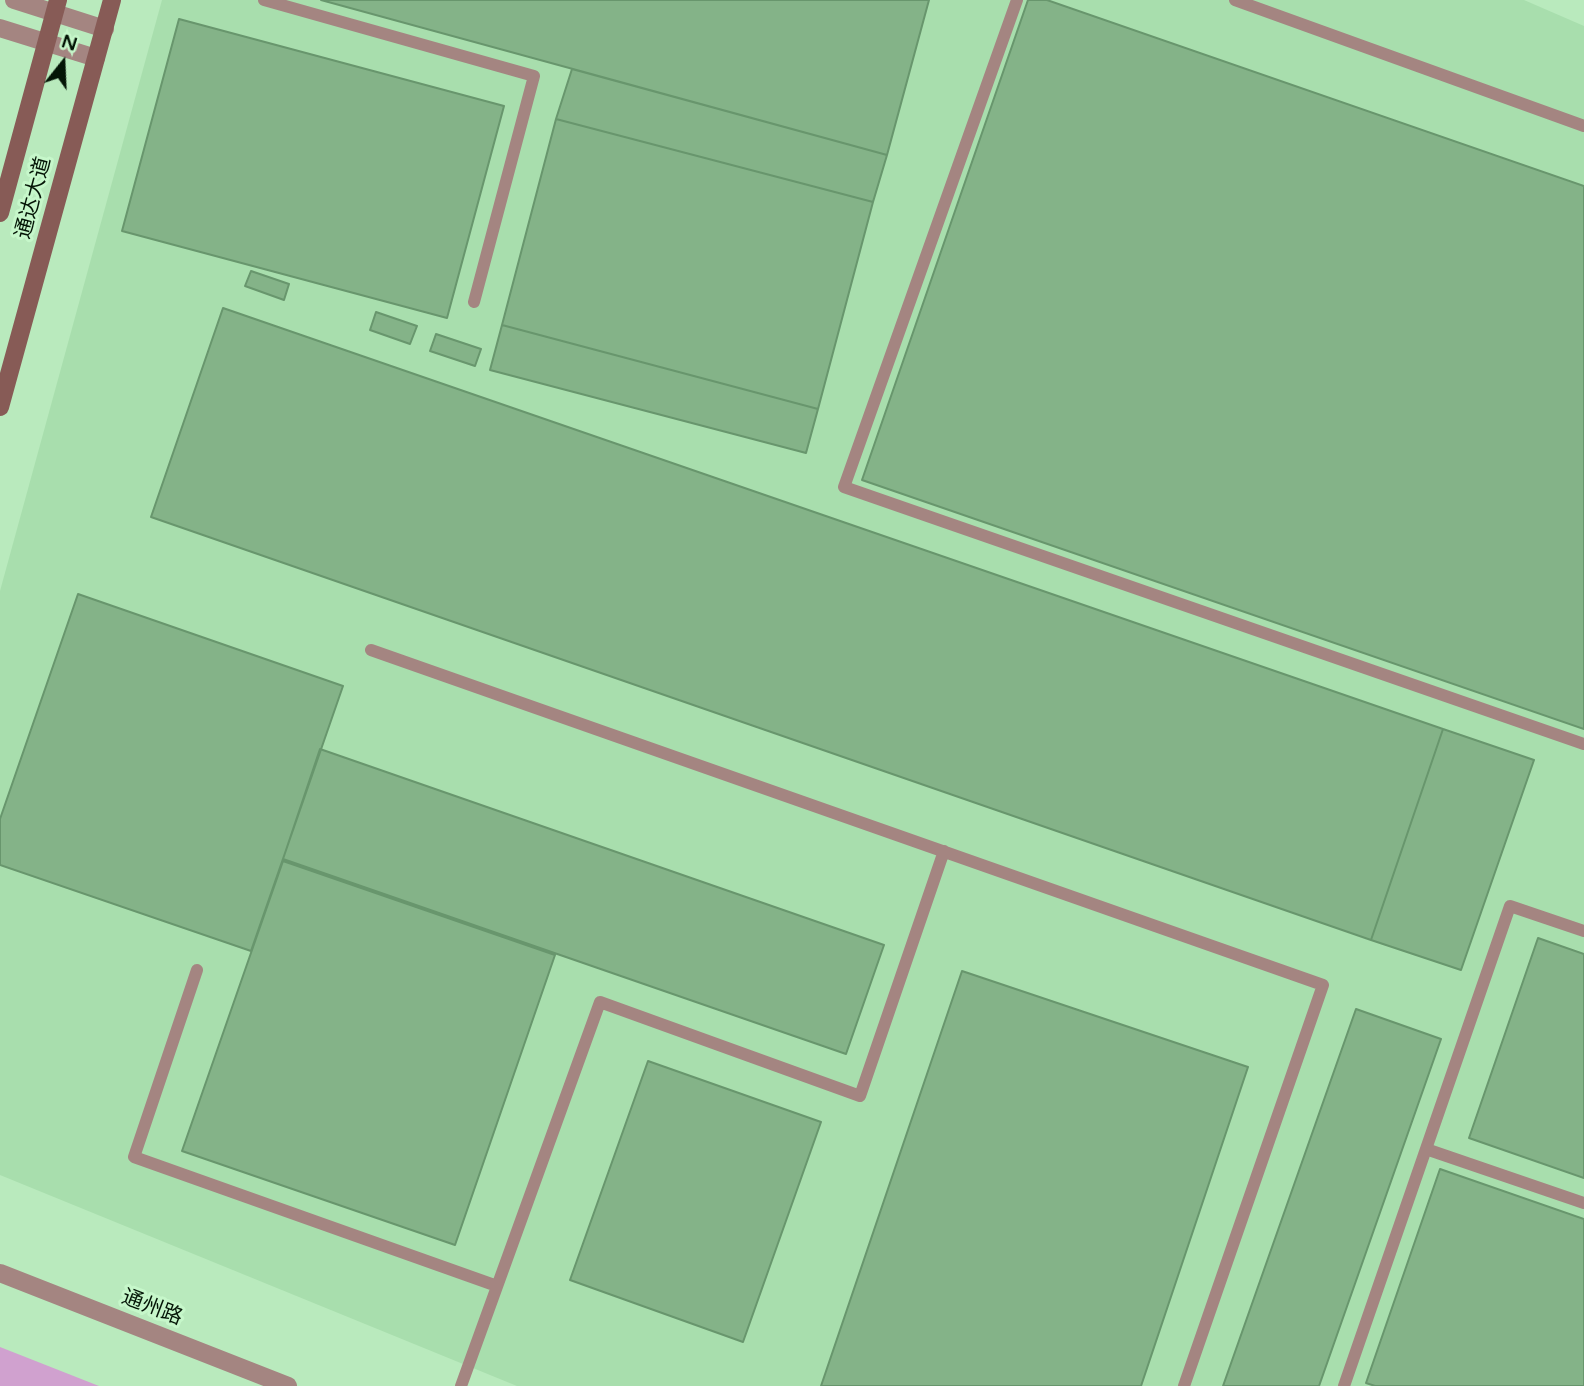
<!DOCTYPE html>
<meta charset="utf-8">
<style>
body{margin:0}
#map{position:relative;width:1584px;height:1386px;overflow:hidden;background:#b9eabd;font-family:"Varela Round",sans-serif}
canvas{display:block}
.north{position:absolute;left:28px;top:28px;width:70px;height:70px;-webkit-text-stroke:5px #c6f7ca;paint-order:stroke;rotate:18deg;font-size:19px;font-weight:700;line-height:28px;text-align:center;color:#041506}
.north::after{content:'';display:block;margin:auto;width:24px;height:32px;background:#041506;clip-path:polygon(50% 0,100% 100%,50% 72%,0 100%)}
</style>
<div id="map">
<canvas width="1584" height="1386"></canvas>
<div class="north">N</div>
</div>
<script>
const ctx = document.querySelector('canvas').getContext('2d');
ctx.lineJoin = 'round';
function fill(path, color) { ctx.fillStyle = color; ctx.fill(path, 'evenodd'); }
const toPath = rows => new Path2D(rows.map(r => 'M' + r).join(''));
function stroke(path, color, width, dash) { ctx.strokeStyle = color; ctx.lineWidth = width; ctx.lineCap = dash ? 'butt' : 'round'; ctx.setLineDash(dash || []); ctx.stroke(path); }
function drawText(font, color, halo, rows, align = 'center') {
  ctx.font = font + ' "Varela Round","Noto Sans SC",sans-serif'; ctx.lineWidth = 6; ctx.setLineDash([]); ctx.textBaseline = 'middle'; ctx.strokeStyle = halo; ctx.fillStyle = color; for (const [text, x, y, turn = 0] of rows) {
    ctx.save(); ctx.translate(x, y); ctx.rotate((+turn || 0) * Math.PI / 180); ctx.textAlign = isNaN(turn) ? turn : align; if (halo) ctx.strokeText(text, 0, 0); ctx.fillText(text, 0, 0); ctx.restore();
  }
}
const built = toPath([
 [162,0,1524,0,1584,26,1584,1386,517,1386,0,1175,0,591]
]);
const green = toPath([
 [0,1347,99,1386,0,1386]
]);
const building = toPath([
 [321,0,929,0,887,155,321,0],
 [1028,0,1047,0,1584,186,1584,729,862,480,1028,0],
 [179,19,504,106,447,318,122,231,179,19],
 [572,69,887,155,873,202,556,119,572,69],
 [556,119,873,202,818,409,502,325,556,119],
 [251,271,289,284,284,300,245,286,251,271],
 [223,308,1443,729,1371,940,151,517,223,308],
 [376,312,417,326,410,344,370,330,376,312],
 [502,325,818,409,806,453,490,370,502,325],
 [436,334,481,349,475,366,430,351,436,334],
 [78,594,343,686,251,951,0,865,0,819,78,594],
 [1443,729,1534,760,1461,970,1371,940,1443,729],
 [320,749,884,945,846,1054,283,859,320,749],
 [283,861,555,955,455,1245,182,1151,283,861],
 [1538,938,1584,954,1584,1178,1469,1138,1538,938],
 [962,971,1248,1067,1141,1386,821,1386,962,971],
 [1356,1009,1441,1039,1319,1386,1223,1386,1356,1009],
 [648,1061,821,1122,743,1342,570,1280,648,1061],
 [1440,1169,1584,1219,1584,1386,1375,1386,1366,1383,1440,1169]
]);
const service = toPath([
 [264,0,534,76,474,302],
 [1017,0,844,487,1584,744],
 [1235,0,1584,126],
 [371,650,1323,985,1184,1386],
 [197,970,134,1157,497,1286],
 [1426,1149,1584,1203],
 [461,1386,600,1002,860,1096,944,851],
 [1344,1386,1510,906,1584,931]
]);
const minor = toPath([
 [14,0,105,29],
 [0,28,96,58]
]);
const tertiary = toPath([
 [0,1273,288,1386]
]);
const secondary = toPath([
 [0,213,58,0],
 [0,407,112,0]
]);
const streetNames = [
 ["通达大道",34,198,-75],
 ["通州路",152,1308,21]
];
fill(built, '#a8dead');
fill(green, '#d0a1cf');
fill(building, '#84b388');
stroke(building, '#68966d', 2);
stroke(service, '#a48581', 12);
stroke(minor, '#a48581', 18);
stroke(tertiary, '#a48581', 18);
stroke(secondary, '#875b56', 18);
drawText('21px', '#041506', '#c6f7ca', streetNames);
</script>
